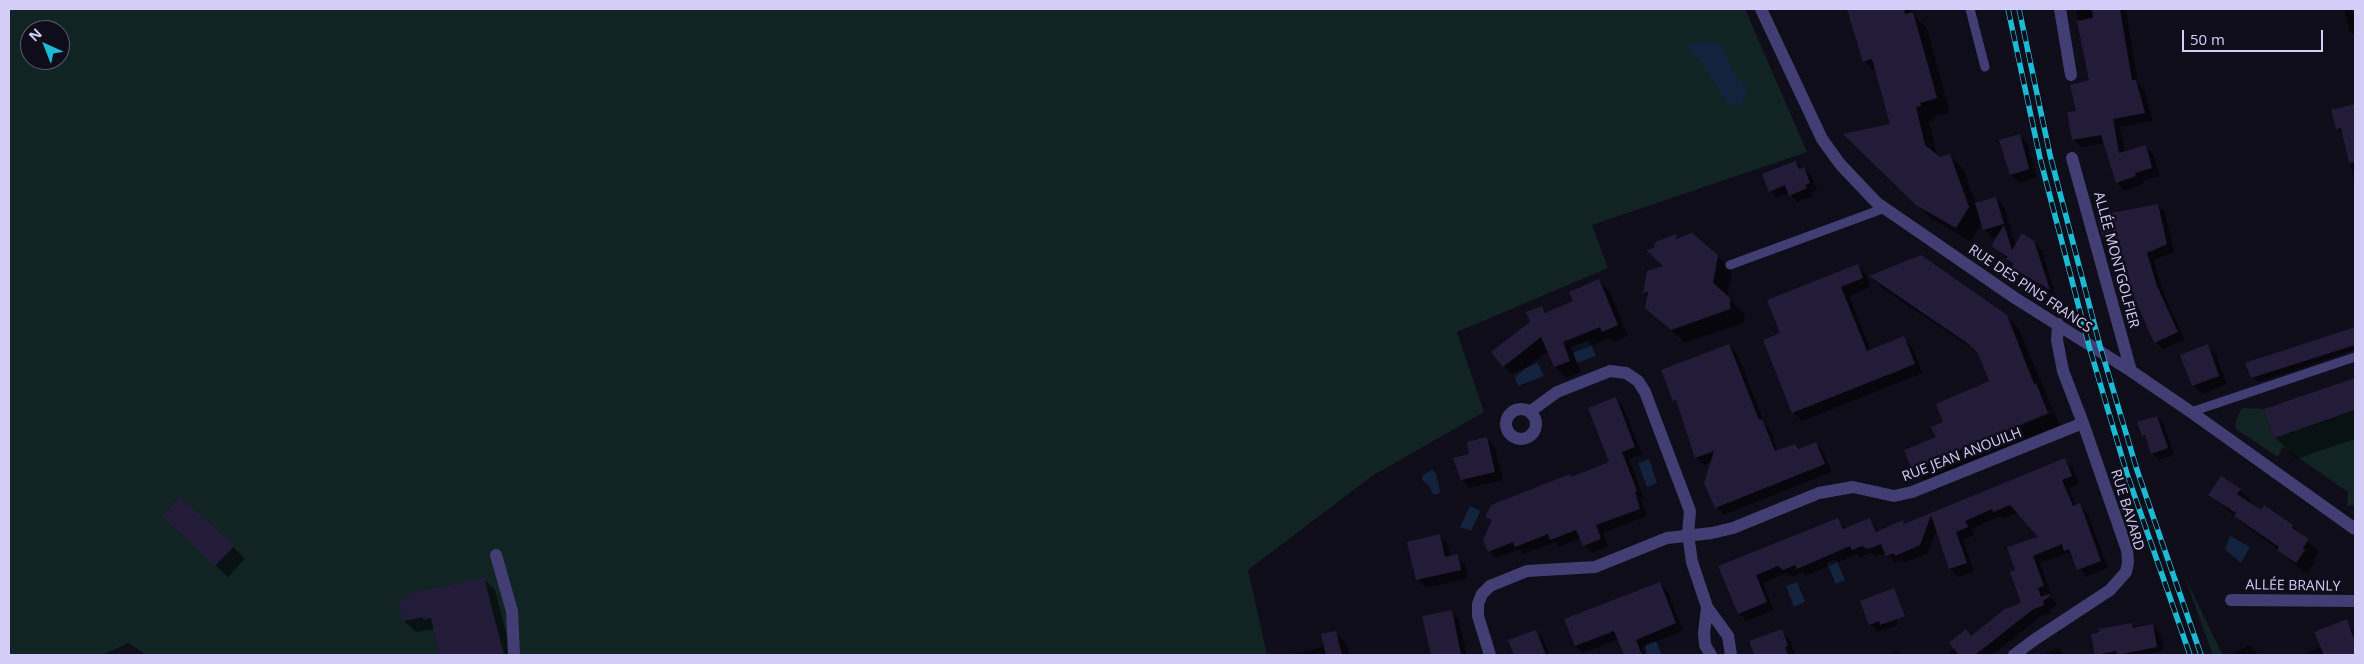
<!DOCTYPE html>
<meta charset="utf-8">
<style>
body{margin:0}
#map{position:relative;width:2364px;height:664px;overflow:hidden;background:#100d1a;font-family:"Open Sans",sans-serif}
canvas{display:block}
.frame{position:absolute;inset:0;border:10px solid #d4cdf8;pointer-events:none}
.north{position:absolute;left:20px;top:20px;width:50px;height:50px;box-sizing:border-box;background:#100d1a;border:1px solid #5e5a73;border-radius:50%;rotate:316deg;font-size:14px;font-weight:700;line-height:20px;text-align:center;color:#d4cdf8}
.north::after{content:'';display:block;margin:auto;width:18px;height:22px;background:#1cbbd5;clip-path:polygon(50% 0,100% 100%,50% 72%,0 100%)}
.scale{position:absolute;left:2182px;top:30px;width:141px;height:22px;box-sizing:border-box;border:2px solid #d4cdf8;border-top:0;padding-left:6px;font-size:15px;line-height:18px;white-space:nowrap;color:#d4cdf8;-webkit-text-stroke:4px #100d1a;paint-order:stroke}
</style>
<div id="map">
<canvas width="2364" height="664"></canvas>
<div class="frame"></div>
<div class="north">N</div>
<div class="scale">50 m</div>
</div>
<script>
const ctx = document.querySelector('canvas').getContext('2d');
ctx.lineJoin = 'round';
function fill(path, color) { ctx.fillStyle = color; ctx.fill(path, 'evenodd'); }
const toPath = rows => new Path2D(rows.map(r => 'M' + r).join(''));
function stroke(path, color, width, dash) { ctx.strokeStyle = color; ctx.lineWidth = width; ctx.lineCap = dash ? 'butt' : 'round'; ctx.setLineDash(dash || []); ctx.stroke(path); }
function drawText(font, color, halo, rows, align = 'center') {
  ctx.font = font + ' "Open Sans",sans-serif'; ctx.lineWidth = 5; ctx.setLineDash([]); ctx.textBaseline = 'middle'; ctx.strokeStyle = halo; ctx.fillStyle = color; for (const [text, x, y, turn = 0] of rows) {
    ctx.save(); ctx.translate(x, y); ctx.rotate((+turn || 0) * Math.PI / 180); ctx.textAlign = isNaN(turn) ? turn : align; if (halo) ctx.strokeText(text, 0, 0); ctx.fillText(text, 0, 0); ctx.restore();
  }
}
const green = toPath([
 [9,9,1745,9,1807,152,1592,225,1608,268,1457,332,1484,412,1372,476,1248,570,1267,655,146,655,129,643,102,655,9,655],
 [30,30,60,30,60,60,30,60],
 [2242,408,2264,409,2274,437,2355,411,2355,505,2347,506,2348,492,2283,447,2278,457,2236,429,2235,422],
 [2184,575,2222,654,2222,655,2213,655]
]);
const water = toPath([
 [1715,41,1721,45,1733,72,1746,88,1747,93,1744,99,1737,106,1728,103,1702,64,1688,47,1691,44],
 [1589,340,1596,356,1577,363,1571,347],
 [1538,363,1544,376,1518,386,1513,373],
 [1649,459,1657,483,1647,487,1638,463],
 [1432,470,1436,473,1440,492,1436,495,1433,494,1429,486,1422,479,1423,475],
 [1470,506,1480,511,1471,531,1460,527],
 [2230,536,2250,547,2241,563,2225,549],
 [1836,559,1845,580,1836,584,1827,563],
 [1797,582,1805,602,1794,607,1786,586],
 [1656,641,1662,655,1647,655,1645,645]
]);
const shadow = toPath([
 [1850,9,1913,9,1915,16,1927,28,1950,113,1933,117,1934,120,1929,122,1938,157,1950,156,1964,170,1976,204,1996,198,2004,206,2016,246,2033,242,2042,250,2056,296,2020,275,2012,267,2014,265,1992,246,1999,236,1992,238,1984,229,1982,223,1971,242,1932,219,1859,149,1891,125,1878,75,1864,61],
 [2076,9,2126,9,2138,84,2144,89,2153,121,2120,127,2125,153,2145,146,2153,154,2160,176,2143,181,2143,184,2125,191,2117,183,2105,143,2081,147,2073,139,2077,112,2090,81],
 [2344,9,2355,9,2355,37,2349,30],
 [2355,105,2355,183,2344,136,2337,128,2333,111],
 [2020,135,2028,143,2037,177,2020,183,2011,175,2001,141],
 [1794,162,1811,175,1817,190,1812,192,1813,196,1797,202,1789,193,1777,198,1770,191],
 [2158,205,2165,212,2174,252,2154,260,2164,295,2185,340,2163,349,2155,342,2134,292,2130,294,2122,286,2120,266,2114,245,2111,246,2104,238],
 [1676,236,1717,256,1732,271,1727,297,1745,314,1744,323,1685,343,1646,308,1648,297,1644,293,1664,267,1655,249],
 [1857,266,1866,275,1871,287,1849,296,1871,351,1903,338,1912,347,1923,373,1802,421,1793,412,1781,334],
 [1871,276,2006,316,2019,329,2053,410,1917,465,1917,468,2054,412,2060,425,1925,480,1913,468,1937,438,1945,423,1990,382,1980,354,1882,288],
 [1599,281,1610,292,1628,336,1614,342,1610,338,1573,353,1581,372,1566,378,1555,367,1548,351,1515,377,1504,366,1541,307,1548,313,1574,302],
 [2355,328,2355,350,2263,381,2256,381,2252,377,2247,363],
 [1729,345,1737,353,1765,424,1769,428,1778,451,1795,445,1799,449,1816,443,1823,451,1832,472,1724,515,1716,507,1712,462,1704,465,1696,458,1679,405,1674,400],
 [2208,346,2216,354,2227,384,2202,394,2193,385],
 [2355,380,2355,439,2296,459,2275,437,2266,410],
 [1616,399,1623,406,1642,454,1629,459,1644,498,1641,499,1647,516,1603,533,1608,546,1592,553,1584,545,1581,538,1559,547,1555,542,1523,554,1519,550,1496,558,1489,551,1492,522,1487,517,1570,475,1572,478,1611,463],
 [2157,417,2164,424,2174,455,2159,460,2152,453,2148,440,2143,435],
 [1487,439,1495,447,1503,480,1470,488,1462,480,1471,455],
 [2064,460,2072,467,2079,484,2069,488,2076,506,2079,505,2087,512,2108,568,2086,577,2068,553,2040,563,2051,594,2049,595,2057,604,2050,610,2051,613,2040,617,1992,655,1945,655,2022,604,2017,571,2040,537,2018,512,2002,519,2000,516,1972,529,1975,535,1963,540,1974,571,1958,577,1950,569,1937,528,1928,553,1904,563,1902,560,1895,563,1886,553,1876,556,1871,553,1861,557,1857,554,1806,576,1802,572,1792,577,1787,573,1763,583,1774,610,1746,621,1739,613,1720,567,1838,520,1847,529,1870,519,1879,532,1902,522,1905,525],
 [2240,490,2251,501,2249,504,2261,512,2265,507,2293,526,2319,552,2313,560,2315,562,2307,573,2290,561,2279,550,2247,527,2210,495],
 [176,529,233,547,245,559,228,577],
 [1440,536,1448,544,1451,557,1457,556,1465,564,1468,578,1426,588,1418,579],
 [483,578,495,590,512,655,440,655,434,629,416,632,404,621],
 [1660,583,1667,590,1683,631,1642,647,1646,655,1625,655,1619,639,1583,653,1576,646,1566,619],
 [1891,602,1898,625,1878,632,1870,624],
 [1451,611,1459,619,1467,655,1432,655,1424,617],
 [2346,621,2355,632,2355,655,2300,655,2322,647],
 [2132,624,2136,629,2152,626,2161,634,2164,651,2142,655,2097,654],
 [1535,631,1543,639,1550,655,1515,655,1510,641],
 [1781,631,1789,639,1795,653,1792,655,1752,655,1751,653],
 [1336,633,1347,644,1350,655,1290,655,1325,646],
 [2250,645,2258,655,2232,655,2231,653],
 [2058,648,2065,655,2041,655],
 [1899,651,1903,655,1886,655]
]);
const building = toPath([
 [1847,9,1904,9,1905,14,1913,12,1937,98,1920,103,1921,106,1916,107,1925,145,1940,157,1950,154,1969,207,1956,228,1916,205,1843,134,1890,124,1872,59,1863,62],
 [2092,9,2120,9,2132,80,2136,80,2145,113,2113,119,2119,153,2146,145,2152,168,2135,173,2136,176,2116,183,2101,135,2072,140,2067,112,2076,111,2070,85,2089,80,2077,21,2093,18],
 [2355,104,2355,162,2349,163,2341,128,2336,129,2331,110],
 [2020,134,2029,169,2010,175,1999,140],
 [1795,161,1799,169,1804,167,1810,183,1805,185,1807,188,1789,196,1785,185,1769,192,1762,174],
 [1996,197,2004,224,1983,230,1975,203],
 [2158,204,2167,244,2147,253,2157,286,2178,332,2154,343,2129,285,2121,287,2115,267,2119,266,2110,237,2103,239,2098,221,2107,219,2106,214],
 [2004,225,2012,250,2022,233,2034,241,2050,290,2011,267,2014,264,2006,259,2008,257,1991,246],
 [1692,233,1718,255,1713,283,1730,298,1730,309,1671,330,1645,308,1648,292,1643,293,1647,271,1663,266,1646,250,1654,248,1655,242,1677,234,1676,239],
 [1921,255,2007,315,2034,384,2036,383,2048,413,1912,469,1904,450,1936,437,1931,427,1943,422,1936,404,1989,381,1978,353,1967,343,1869,276],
 [1858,264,1863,278,1841,287,1867,351,1904,336,1915,364,1792,413,1763,340,1780,333,1767,300],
 [1599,279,1618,325,1602,332,1600,327,1563,342,1570,361,1554,367,1541,337,1503,367,1491,352,1530,322,1526,312,1542,306,1545,313,1573,301,1569,292],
 [2355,327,2355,345,2251,378,2245,363],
 [1729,344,1759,420,1762,419,1775,451,1795,444,1798,449,1816,442,1825,464,1715,508,1704,483,1714,451,1695,458,1676,400,1673,401,1661,370],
 [2208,344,2219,376,2192,386,2180,355],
 [2355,378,2355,410,2274,438,2264,409],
 [1616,397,1635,447,1622,452,1637,491,1635,492,1640,509,1596,525,1601,539,1583,546,1576,530,1550,540,1548,534,1515,547,1513,542,1488,552,1483,540,1492,520,1485,517,1491,505,1570,474,1571,477,1609,462,1588,408],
 [2157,416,2168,448,2151,454,2145,435,2142,436,2137,422],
 [1487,437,1495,472,1461,480,1453,458,1469,454,1467,442],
 [2065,458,2072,476,2062,480,2073,506,2080,503,2101,561,2077,570,2069,549,2064,551,2062,544,2033,556,2044,586,2038,588,2041,597,2049,594,2050,596,2043,601,2044,605,2032,610,1975,655,1959,655,1949,643,1966,629,1971,636,2005,609,2021,603,2010,572,2015,570,2007,547,2038,537,2010,505,1993,512,1992,509,1965,521,1968,527,1956,532,1967,563,1949,569,1931,515,1920,545,1895,556,1894,553,1886,556,1881,544,1868,549,1862,546,1852,550,1850,546,1797,569,1795,565,1783,570,1778,566,1756,575,1767,602,1738,614,1718,566,1838,518,1843,529,1870,518,1878,537,1876,532,1903,520,1904,524],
 [2221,476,2241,489,2237,494,2261,510,2264,505,2293,525,2292,528,2309,539,2303,548,2305,550,2296,563,2277,550,2279,547,2234,516,2236,513,2208,495],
 [180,496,234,546,215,566,162,517],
 [1440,534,1445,557,1458,554,1461,570,1416,580,1407,542],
 [484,577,504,655,440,655,431,618,424,620,423,617,403,621,398,600,409,597,408,594],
 [1660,582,1676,623,1636,640,1642,655,1624,655,1614,631,1575,646,1564,619],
 [1894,588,1905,616,1880,625,1879,621,1869,625,1860,601],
 [1452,610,1461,655,1431,655,1422,616],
 [2347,619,2355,642,2355,655,2324,655,2314,632],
 [2132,623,2133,628,2153,624,2157,647,2117,655,2116,651,2095,655,2091,634,2100,632,2099,629],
 [1782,629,1788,646,1785,647,1788,655,1754,655,1749,641],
 [1536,630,1546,655,1514,655,1508,640],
 [1336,631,1342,655,1326,655,1321,634]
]);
const service = toPath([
 [1970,9,1985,67],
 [1730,265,1885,208],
 [2191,412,2355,357]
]);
const minor = toPath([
 [1761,9,1822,139,1840,164,1877,203,2015,298,2131,371,2191,412,2355,529],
 [2060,9,2071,75],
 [2072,158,2131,371],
 '1506 424a15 15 0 1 1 30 0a15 15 0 1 1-30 0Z',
 [1531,411,1557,392,1610,371,1626,373,1638,381,1645,392,1690,511,1688,534,1692,562,1707,607,1728,636,1731,655],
 [496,555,512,611,514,655],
 [2231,600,2355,601],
 [1707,607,1704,633,1705,645,1711,655],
 [1490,655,1478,616,1478,604,1482,594,1490,586,1527,571,1595,567,1667,538,1712,533,1733,528,1819,493,1853,487,1894,496,1912,492,2083,423],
 [2014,655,2034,640,2110,590,2126,572,2128,562,2127,550,2083,423,2063,371,2057,340,2058,324]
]);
const rail = toPath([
 [2008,9,2040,158,2089,346,2127,474,2190,655],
 [2019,9,2050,155,2100,346,2137,470,2201,655]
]);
const streetNames = [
 ["ALLÉE MONTGOLFIER",2116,260,75],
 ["RUE DES PINS FRANCS",2030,289,34],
 ["RUE JEAN ANOUILH",1962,455,-21],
 ["RUE BAVARD",2127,510,73],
 ["ALLÉE BRANLY",2293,586,1]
];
fill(green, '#112323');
fill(water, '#13233d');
fill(shadow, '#0007');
fill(building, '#231c39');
stroke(service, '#423e73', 9);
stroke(minor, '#423e73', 12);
stroke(rail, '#1cbbd5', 5.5);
stroke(rail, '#100d1a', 4, [11]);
drawText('14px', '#d4cdf8', '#100d1a', streetNames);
</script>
